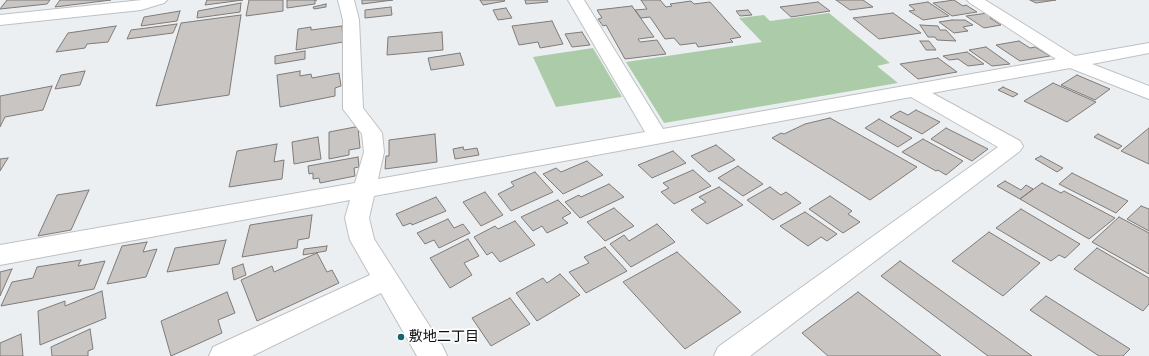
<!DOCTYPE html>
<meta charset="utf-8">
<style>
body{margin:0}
canvas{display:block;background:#eceff2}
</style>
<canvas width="1149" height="356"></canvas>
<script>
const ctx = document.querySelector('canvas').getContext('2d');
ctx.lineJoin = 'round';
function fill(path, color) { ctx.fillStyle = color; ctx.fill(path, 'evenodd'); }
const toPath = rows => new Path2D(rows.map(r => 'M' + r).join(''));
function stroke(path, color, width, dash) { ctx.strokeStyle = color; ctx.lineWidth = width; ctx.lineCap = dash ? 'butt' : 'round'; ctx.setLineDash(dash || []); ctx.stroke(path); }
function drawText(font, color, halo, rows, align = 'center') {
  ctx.font = font + ' Literata,"Noto Sans JP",serif'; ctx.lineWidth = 3.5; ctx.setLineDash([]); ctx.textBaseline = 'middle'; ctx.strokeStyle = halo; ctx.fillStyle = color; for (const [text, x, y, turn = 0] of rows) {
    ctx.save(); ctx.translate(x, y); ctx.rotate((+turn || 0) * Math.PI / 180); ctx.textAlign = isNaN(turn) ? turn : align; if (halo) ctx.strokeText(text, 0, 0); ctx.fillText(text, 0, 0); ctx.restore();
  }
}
const green = toPath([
 [829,13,890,63,877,66,898,83,664,123,626,62,762,42,739,18,764,15,770,21],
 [593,48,622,97,556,107,533,57]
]);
const building = toPath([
 [7,0,50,0,47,4,0,9,7,0],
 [60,0,111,0,55,7,60,0],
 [207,0,243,0,205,5,207,0],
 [249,0,283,0,283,11,246,16,249,0],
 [287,0,317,0,315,0,315,4,287,8,287,0],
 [362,0,393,0,362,4,362,0],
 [480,0,504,0,505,1,483,5,480,0],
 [525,0,547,0,548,2,526,4,525,0],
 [641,0,660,0,666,7,672,6,670,4,691,1,694,4,710,2,741,37,730,39,733,42,698,47,696,43,680,45,674,38,665,39,650,17,641,18,635,10,647,9,641,0],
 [836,0,863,0,873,7,850,10,836,0],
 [954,0,963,6,966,5,977,12,952,16,933,3,954,0],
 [1030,0,1056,0,1036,3,1030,0],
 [818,2,830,11,791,17,780,7,818,2],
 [928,2,949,16,923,20,909,11,915,10,909,5,928,2],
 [241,3,240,12,197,18,198,11,241,3],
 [326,4,326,7,314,9,313,7,326,4],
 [632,6,654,37,638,39,640,42,657,40,666,54,625,59,606,25,603,26,598,19,602,18,597,10,632,6],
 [391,7,392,15,365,18,365,10,391,7],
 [506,8,512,18,498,20,493,10,506,8],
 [748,10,752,15,740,16,736,11,748,10],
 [180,11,177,21,141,26,144,17,180,11],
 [893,13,921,33,879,39,853,18,893,13],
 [988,13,995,17,990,18,1001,25,984,28,966,16,988,13],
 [241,15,229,95,156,106,181,23,241,15],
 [952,20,965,20,973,25,963,27,968,31,954,33,939,22,952,20],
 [552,21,563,44,540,48,538,42,519,45,512,26,552,21],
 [177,24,173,33,127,39,131,30,177,24],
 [920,25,938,26,940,30,946,30,956,41,937,40,935,37,928,37,920,25],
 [116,26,108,42,87,44,85,48,56,52,68,33,116,26],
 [342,26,343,42,296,50,298,29,311,27,311,30,342,26],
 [442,32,443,50,387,55,388,37,442,32],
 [582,32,590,45,572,47,565,34,582,32],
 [920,41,929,41,936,50,926,50,920,41],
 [1019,41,1030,48,1035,47,1050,56,1020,61,996,45,1019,41],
 [986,47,1010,64,992,66,969,50,986,47],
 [305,51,305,59,275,64,275,56,305,51],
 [967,52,984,64,968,66,958,59,949,60,943,56,967,52],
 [460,53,464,65,431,70,428,58,460,53],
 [938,58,957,72,918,79,900,64,938,58],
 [85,71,80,85,55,89,61,75,85,71],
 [300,71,300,76,311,74,312,78,339,73,341,86,335,88,335,96,280,107,277,75,300,71],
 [1077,75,1110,89,1095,100,1061,85,1077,75],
 [1053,83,1096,102,1067,122,1024,101,1053,83],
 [52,86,43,110,5,117,0,127,0,96,52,86],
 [1003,87,1018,94,1013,97,998,90,1003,87],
 [916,110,940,122,922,134,890,117,900,111,908,115,916,110],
 [830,118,917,167,870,200,772,138,781,133,784,134,805,124,830,118],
 [879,119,912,138,898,147,865,128,879,119],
 [355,127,358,128,360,148,349,150,349,155,329,159,329,132,355,127],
 [946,128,988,149,972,161,931,139,946,128],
 [1149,128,1149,164,1121,151,1149,128],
 [435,134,437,162,385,169,386,156,389,156,389,140,435,134],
 [1098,134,1122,146,1118,149,1094,137,1098,134],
 [318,137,321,159,294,164,292,142,318,137],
 [923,139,963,161,946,175,938,170,936,171,902,152,923,139],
 [277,144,274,162,284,160,282,179,229,187,237,151,277,144],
 [716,145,735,160,709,172,691,156,716,145],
 [463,147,464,150,477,148,479,155,455,159,453,149,463,147],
 [673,151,686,163,652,178,638,165,673,151],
 [1041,156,1063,168,1057,172,1035,159,1041,156],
 [358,157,359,167,354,168,355,176,320,183,319,178,313,179,313,173,309,174,308,166,358,157],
 [8,158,0,171,0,159,8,158],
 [587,161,603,175,563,194,543,174,556,168,561,172,587,161],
 [738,166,763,184,743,196,718,178,738,166],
 [693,170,711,186,674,204,661,192,669,188,663,183,693,170],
 [535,172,553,192,511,211,498,194,514,186,511,182,535,172],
 [1072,173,1128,201,1116,213,1059,184,1072,173],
 [1005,181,1021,190,1026,185,1033,189,1020,199,997,186,1005,181],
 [1042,183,1061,193,1064,191,1115,218,1089,239,1020,199,1042,183],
 [609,184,624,197,580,218,565,202,579,195,581,197,609,184],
 [719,187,743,205,707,224,691,210,706,202,699,197,719,187],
 [770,187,781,195,786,192,801,203,773,220,747,200,770,187],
 [89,190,71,230,38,236,57,195,89,190],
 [485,192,503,215,481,226,463,202,485,192],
 [830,196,852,211,848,214,860,222,843,233,809,209,830,196],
 [436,197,446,211,412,225,411,223,403,226,396,214,436,197],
 [558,200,571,213,562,218,568,223,547,233,542,226,533,231,521,217,558,200],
 [1141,206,1149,209,1149,231,1127,219,1141,206],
 [614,208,634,226,605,241,587,222,614,208],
 [1021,209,1080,244,1065,258,1059,255,1051,261,996,228,1021,209],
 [805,212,837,234,827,241,821,237,808,246,780,226,805,212],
 [312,215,309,238,298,240,297,248,242,257,250,225,312,215],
 [1119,217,1149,233,1149,274,1092,242,1119,217],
 [448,219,454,228,463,224,470,233,439,248,434,240,425,244,417,233,448,219],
 [515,221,535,245,500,262,492,252,487,255,474,237,495,226,498,229,515,221],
 [657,224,675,242,631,267,610,244,624,235,629,241,657,224],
 [989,232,1040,263,1003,296,952,261,989,232],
 [468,239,479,256,464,263,472,275,450,288,430,258,468,239],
 [226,240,219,264,167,272,175,248,226,240],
 [147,242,143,252,157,249,146,277,107,284,122,246,147,242],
 [327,246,326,251,303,255,304,249,327,246],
 [605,247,627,271,586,293,569,272,589,263,584,257,605,247],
 [1097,248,1149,278,1149,304,1143,311,1074,269,1097,248],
 [677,252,741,312,685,349,623,282,677,252],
 [317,253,327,272,332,270,339,283,257,321,241,280,272,266,274,272,317,253],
 [81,260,78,266,105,261,94,289,1,306,12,282,33,278,37,267,81,260],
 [900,261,1032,356,988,356,881,276,900,261],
 [243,264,246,275,234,280,232,268,243,264],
 [12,269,0,296,0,272,12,269],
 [560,274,580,295,537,321,516,293,543,278,547,283,560,274],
 [102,291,106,318,40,345,38,311,65,301,65,306,102,291],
 [227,292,235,313,218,320,222,333,171,356,161,321,227,292],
 [858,292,941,356,828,356,802,333,858,292],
 [1046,296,1130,349,1123,356,1099,356,1030,310,1046,296],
 [510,298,530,324,491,346,472,318,510,298],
 [90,329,93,349,88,351,88,356,52,356,51,347,90,329],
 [21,334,23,356,0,356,0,343,21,334]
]);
const street = toPath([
 [142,0,167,0,164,3,141,10,0,25,0,15,142,0],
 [338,0,354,0,359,20,363,108,382,133,384,152,378,179,645,132,568,0,584,0,663,129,1056,59,970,3,967,0,985,0,1075,56,1149,43,1149,53,1092,64,1149,86,1149,99,1070,68,932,93,1020,141,1023,146,1020,151,750,356,714,356,718,347,998,147,911,97,374,196,369,218,374,239,443,347,447,356,417,356,381,293,252,356,209,356,213,347,370,275,350,240,345,218,350,200,0,265,0,245,355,183,364,152,362,134,343,109,343,20,338,0]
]);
const markers = [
 [401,337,4,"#16646c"]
];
const nearPoinames = [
 ["敷地二丁目",409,337]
];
fill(green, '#accca9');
fill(building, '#c9c5c3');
stroke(building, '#7f7b79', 1);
stroke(street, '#bec1c4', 2);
fill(street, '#fff');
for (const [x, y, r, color] of markers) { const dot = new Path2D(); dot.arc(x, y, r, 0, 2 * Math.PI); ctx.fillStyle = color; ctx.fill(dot); stroke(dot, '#fff', 1.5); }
drawText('14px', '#0c0d0e', '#fff', nearPoinames, 'left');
</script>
